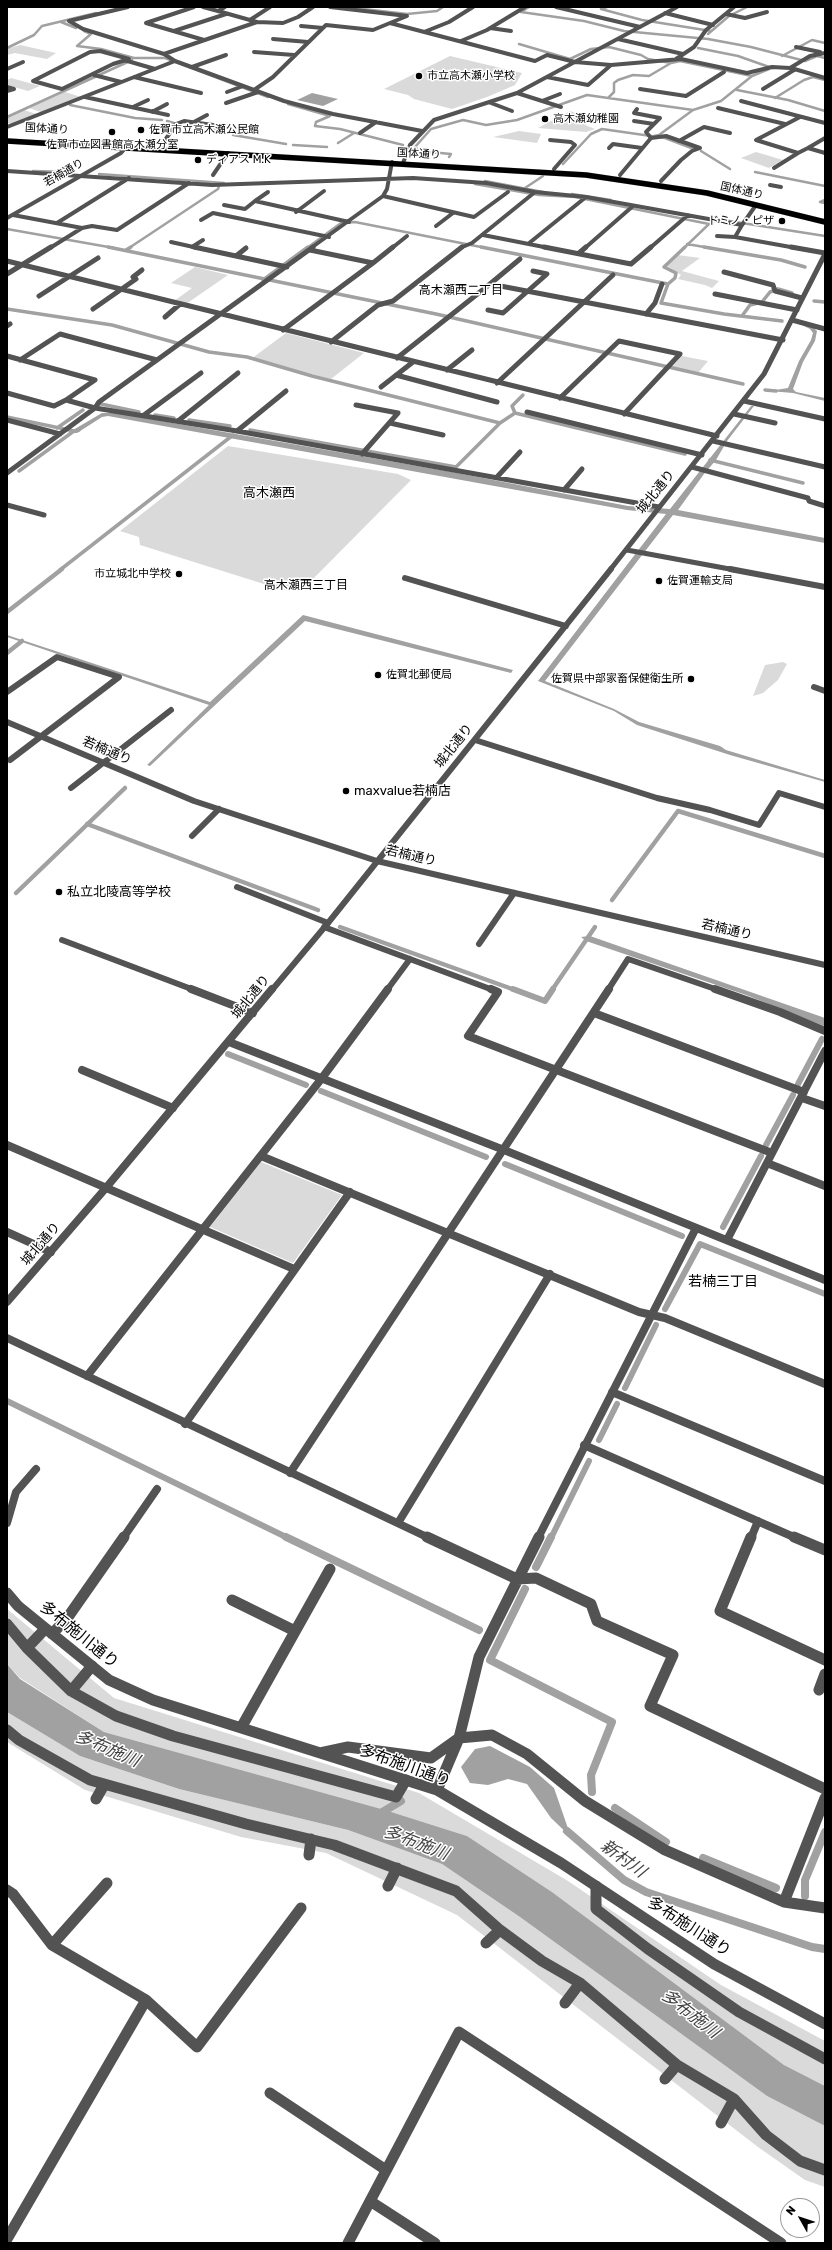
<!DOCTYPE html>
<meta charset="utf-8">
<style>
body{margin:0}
#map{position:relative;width:832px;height:2250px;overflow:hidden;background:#fff;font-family:Rubik,sans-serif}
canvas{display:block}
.frame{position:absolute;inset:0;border:8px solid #000;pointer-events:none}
.north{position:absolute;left:780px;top:2198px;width:40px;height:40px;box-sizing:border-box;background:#fff;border:1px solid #999;border-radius:50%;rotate:309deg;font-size:11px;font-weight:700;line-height:16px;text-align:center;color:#000}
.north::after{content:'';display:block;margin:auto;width:14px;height:18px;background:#000;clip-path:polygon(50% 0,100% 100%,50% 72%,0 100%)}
</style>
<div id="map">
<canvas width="832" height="2250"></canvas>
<div class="frame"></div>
<div class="north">N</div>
</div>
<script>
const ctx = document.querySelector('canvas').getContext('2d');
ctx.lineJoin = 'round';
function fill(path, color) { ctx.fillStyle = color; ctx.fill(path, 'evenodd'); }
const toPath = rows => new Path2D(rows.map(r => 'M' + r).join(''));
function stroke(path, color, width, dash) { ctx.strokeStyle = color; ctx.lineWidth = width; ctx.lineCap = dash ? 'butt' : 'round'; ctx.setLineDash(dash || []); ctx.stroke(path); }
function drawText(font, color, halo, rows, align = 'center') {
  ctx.font = font + ' Rubik,"Noto Sans JP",sans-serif'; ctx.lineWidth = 3; ctx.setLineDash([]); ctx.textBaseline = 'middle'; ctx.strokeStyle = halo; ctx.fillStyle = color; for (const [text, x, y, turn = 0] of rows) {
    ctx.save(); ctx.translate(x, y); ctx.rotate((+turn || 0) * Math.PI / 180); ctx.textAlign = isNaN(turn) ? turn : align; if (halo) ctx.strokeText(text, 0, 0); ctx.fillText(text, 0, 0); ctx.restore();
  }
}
const green = toPath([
 [20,45,56,53,47,59,15,53,7,55,7,49],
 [450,56,522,73,515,85,487,97,452,109,414,99,408,95,384,89],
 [11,78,40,86,28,91,7,85,7,80],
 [65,92,81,97,41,112,29,108],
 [24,110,36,114,11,124,7,123,7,118],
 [570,111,592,119,585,125,595,129,586,132,538,128],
 [519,131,541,134,537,143,493,137],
 [756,152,783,160,769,168,741,158],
 [678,255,700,258,682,271,719,281,712,288,705,285,678,279,681,275,667,266],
 [195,267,228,275,186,304,174,301,192,288,171,283],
 [286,333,364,353,331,379,251,359],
 [682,356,708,361,698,373,672,367],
 [228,446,398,474,411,480,311,581,283,590,140,545,139,537,120,531],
 [783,662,787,664,778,680,763,693,753,696,765,665],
 [261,1162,342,1195,293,1263,210,1227],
 [7,1609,114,1698,419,1793,568,1881,721,1985,825,2041,825,2086,784,2065,552,1892,467,1836,385,1810,104,1732,20,1678,7,1664],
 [7,1712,80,1756,179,1789,348,1830,442,1864,520,1917,767,2096,825,2126,825,2187,805,2180,758,2147,457,1915,326,1853,241,1837,85,1790,7,1742]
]);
const water = toPath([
 [312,93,338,99,323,106,297,100],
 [802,325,814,328,817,331,815,341,803,362,793,389,796,392,825,398,825,401,793,393,769,391,788,388,799,361,811,340,813,333,810,329],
 [751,406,754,406,727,441,716,460,704,474,678,510,825,538,825,543,673,515,545,681,614,709,639,722,720,746,726,750,825,780,825,782,730,755,637,725,614,711,538,681,666,514,627,510,108,416,102,417,77,433,68,433,102,413,116,413,452,472,628,506,670,509],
 [303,615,513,670,511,673,305,621,150,766,147,765,209,705,7,637,7,635,210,702],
 [590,936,825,1018,825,1024,824,1026,746,995,586,941,581,937],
 [7,1664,20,1679,104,1732,385,1810,467,1836,552,1892,784,2065,825,2086,825,2126,767,2096,520,1917,442,1864,348,1830,179,1789,80,1756,7,1712],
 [490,1746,530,1767,554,1788,571,1837,551,1818,527,1784,508,1779,488,1785,470,1783,461,1767,475,1749]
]);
const streamFar4 = toPath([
 [346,7,407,14,437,11,443,7],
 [529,7,521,12,584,21,624,31,708,39,751,47,805,61,817,56,825,58],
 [607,7,601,9,642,20,711,31],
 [61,22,76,28],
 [84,31,91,34,77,46,101,49,134,58,165,58,268,97],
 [708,34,729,16,747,7],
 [519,44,570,59,591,49,609,47,641,55,648,59,671,63,680,61,752,76],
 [7,48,34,35,42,26,96,13],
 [698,48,738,56,772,68],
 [782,56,812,40,825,43],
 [737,90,788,100,825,111],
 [609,97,614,92,614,83,618,80,633,75,649,76,671,63],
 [775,98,804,80,813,77,825,80],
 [288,104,330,116,316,122,315,126,340,129,403,145],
 [70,105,135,118,162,120],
 [7,117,132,60],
 [167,121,174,123],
 [188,124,205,127],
 [214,128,226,132],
 [233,135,286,144],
 [654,136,659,135,693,110,721,101,752,76,769,69],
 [338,143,354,133],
 [293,145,327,147],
 [701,151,730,169],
 [449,157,451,154,419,151,415,147,431,129,463,120,486,125,517,120,587,95,693,110],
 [563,164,591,134,602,129,665,138,694,149],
 [33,171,69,172],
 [755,172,825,186],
 [99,174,224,183],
 [485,181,543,192],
 [475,184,539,195,575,197,709,224,684,248],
 [525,188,543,176],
 [572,194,611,200],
 [825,200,820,202,825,203],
 [723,220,825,236],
 [7,229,114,248],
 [687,244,710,248],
 [129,248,218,189,220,183],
 [307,248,341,223,355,222,486,248]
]);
const streamFar3 = toPath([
 [108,247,436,314,743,384],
 [481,247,668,284],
 [685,247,664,267,676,273,675,278,668,284,661,303,724,314,782,321],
 [704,247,781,260,805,267],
 [126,250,131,247],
 [263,280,308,247],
 [814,301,825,302],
 [7,309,112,325,209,352,247,357,312,376,500,423],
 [742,316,750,305,762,302,770,292,778,289,792,293],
 [765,390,776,391],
 [101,404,139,412],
 [515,413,685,454],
 [155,415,174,418],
 [7,417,74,431,79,430],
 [189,420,230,426],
 [57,428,83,410],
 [250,430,456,467,500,423,515,413,512,406,523,395],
 [710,460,803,483],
 [19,471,74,431],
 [60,570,233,435]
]);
const streamFar2 = toPath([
 [7,612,62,569],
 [7,653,22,641],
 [87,824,318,910],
 [16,893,125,788],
 [612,900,678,811,825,856],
 [340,927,515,990],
 [552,990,595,927]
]);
const streamFar1 = toPath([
 [513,989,545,1001,553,989],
 [228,1054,306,1085],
 [798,1084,822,1039],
 [321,1091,486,1157],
 [766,1145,793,1095],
 [505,1164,682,1236],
 [723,1227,761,1156],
 [665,1309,700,1244,825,1294],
 [625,1388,656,1325],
 [7,1401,288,1538],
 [599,1440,617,1404],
 [551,1538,589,1461]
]);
const stream = toPath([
 [286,1537,479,1630],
 [536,1567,551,1537],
 [525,1589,490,1660,612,1722,591,1775,592,1792],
 [615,1808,666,1842],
 [379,1814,401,1801],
 [567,1831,624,1880,646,1892,812,1947,825,1949],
 [703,1858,776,1888],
 [805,1896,805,1880,825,1832]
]);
const pedestrian = toPath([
 [7,1624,27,1648,71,1691,116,1716,173,1736,396,1797,406,1780],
 [27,1648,45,1629],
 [71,1691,92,1666],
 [7,1730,19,1740,90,1780,246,1824,334,1845,456,1891,500,1930,542,1961,580,1983,677,2065,734,2099,766,2135,800,2161,825,2170],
 [96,1799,104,1785],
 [309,1855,311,1839],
 [388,1886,397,1868],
 [596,1886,596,1909,648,1949,739,2012,825,2059],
 [486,1943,500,1930],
 [565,2003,580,1983],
 [665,2079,677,2065],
 [721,2123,734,2099]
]);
const minorFar4 = toPath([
 [128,7,69,21,83,29,164,54],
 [194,7,146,23,204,40],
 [203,7,218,11],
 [556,7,640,27],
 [665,13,713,25],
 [726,14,745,18,767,12],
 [250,20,270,7],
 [257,22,283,23,298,17,313,7],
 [390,23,535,61,547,55,575,62,611,65,681,59,747,73,772,67,790,68,810,56,825,53],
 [301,26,323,28],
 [490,28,511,31],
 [174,31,226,14],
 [424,32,449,22,473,7],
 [273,39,308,42],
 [618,39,683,54],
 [461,41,487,30,525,7],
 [796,47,820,52],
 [100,51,129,59,113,64,62,89,33,81,90,52,100,51],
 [254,52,294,55],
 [676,59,694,47,706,30,734,7],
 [124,60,155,69],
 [175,61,284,101,333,114,422,131],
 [192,67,226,55],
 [791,68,825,78],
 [7,69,23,62],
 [94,75,121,82],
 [134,77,201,93],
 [547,77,588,85,611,65],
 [7,87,14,89,7,91],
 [640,89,686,96,724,72],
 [763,89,794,70],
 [254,90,273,77,326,25,373,30,407,16,330,7],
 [227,92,243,86],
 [517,93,561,107],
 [85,97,168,115],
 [542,101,560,94],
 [741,101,825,123],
 [226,103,258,92],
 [491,103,512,111],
 [133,107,148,100],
 [718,108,785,124],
 [637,109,634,113,660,118,646,132,651,138],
 [152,112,167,104],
 [800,117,756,140,798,153,808,148],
 [634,121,654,124],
 [194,122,207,115],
 [7,127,175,61,164,54,257,22,218,11,225,7],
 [360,133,376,122],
 [825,138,808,148,825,153],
 [550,140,571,142,575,145,554,169],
 [679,141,704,127,730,133],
 [161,146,176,124,184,121,213,125],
 [609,148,613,144,642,148],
 [403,163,410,145,434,120,517,93,677,7],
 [774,168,798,153],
 [7,171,212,185,413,178,486,183,535,192,586,197,742,225,735,237],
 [213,175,228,153],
 [620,175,651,138,666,136,700,148,692,151,681,160,661,181],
 [770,185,781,187],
 [383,196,474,217,508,192],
 [255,201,268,192],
 [224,205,245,209,255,201,349,222],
 [296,212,324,191],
 [13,215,82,228],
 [201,220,213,213,329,237],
 [57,223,129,178],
 [742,225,756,205],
 [436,226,453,213],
 [483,235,549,248],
 [717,236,735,237,796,248],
 [171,242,198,248],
 [528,244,586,197],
 [192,247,203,240],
 [50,248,82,228,92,226,117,230,189,183],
 [311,248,383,196,387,189,392,162],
 [392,248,407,236],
 [460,248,472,243,535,192],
 [585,248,633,206],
 [650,248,688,215]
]);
const minorFar3 = toPath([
 [194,247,287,267],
 [544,247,631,264,651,247],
 [791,247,825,253],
 [579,253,586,247],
 [236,256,246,248],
 [7,261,717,436],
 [373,263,393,247],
 [724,272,773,285,775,291,802,298],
 [7,274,51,247],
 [490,284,520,259],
 [715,294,797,310],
 [39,296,98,258],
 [93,309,136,279,133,277,142,270],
 [488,310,503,313,547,274,533,271],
 [646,314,655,303,662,284],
 [165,317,180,304],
 [792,320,825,329],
 [7,326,10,324],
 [283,330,373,263,310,250],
 [331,342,378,305,393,301,462,247],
 [7,356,95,380,66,400,95,408,237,431,659,507],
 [397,358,490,284,783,340],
 [20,360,60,334,157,360],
 [447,370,472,350],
 [396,375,497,402],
 [497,383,613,275],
 [381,387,413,362],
 [7,393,54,406,66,400],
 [560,398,619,341,680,354,624,414],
 [744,401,825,419],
 [356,405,398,413,362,454],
 [527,412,702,455],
 [734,414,775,423],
 [144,415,201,373],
 [7,420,60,434],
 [178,421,238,373],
 [390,423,443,435],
 [237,431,286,391],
 [713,441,825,467],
 [692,467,808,498,809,501,825,506],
 [7,473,95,408,99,402,313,247],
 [497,477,520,452],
 [564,490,582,469],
 [7,505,44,515]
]);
const minorFar2 = toPath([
 [405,578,566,626],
 [814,687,825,691],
 [7,692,57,657,119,677,10,760],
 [475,740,657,798,710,810,759,825,779,793,825,807],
 [71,788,171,710],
 [192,836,219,809],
 [237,887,328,923],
 [324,927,493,990],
 [62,940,194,990],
 [479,944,514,893],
 [387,990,410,959],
 [608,990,628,959,718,990]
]);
const minorFar1 = toPath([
 [191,989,253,1013],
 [491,989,498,992,468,1036,772,1153],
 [715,989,780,1012,825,1031],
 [594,1013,804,1092],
 [229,1042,504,1150,825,1280],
 [82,1070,173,1108],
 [802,1098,825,1106],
 [7,1145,294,1269],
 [261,1156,639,1312,665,1318,825,1384],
 [767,1163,825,1186],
 [7,1232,51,1252],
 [727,1240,825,1051],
 [7,1338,429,1538],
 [87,1376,322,1078,388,989],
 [612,1392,825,1481],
 [185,1424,350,1192],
 [584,1445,796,1538],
 [290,1473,609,989],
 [7,1523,16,1492,36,1469],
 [398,1523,550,1274],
 [123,1538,157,1489],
 [538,1538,696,1228],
 [751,1538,758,1521]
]);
const minor = toPath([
 [427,1537,517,1579,536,1578,591,1604,597,1621,673,1655,650,1706,825,1789],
 [751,1537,720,1611,825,1660],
 [794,1537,825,1550],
 [7,1593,18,1606,109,1680,153,1700,437,1790,561,1863,714,1964,825,2024],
 [232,1600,295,1631],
 [52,1634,68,1617,124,1537],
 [819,1690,825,1674],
 [241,1728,330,1569],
 [320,1753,348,1747,431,1758,459,1738,492,1735,527,1754,585,1801,665,1850,784,1902,825,1908],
 [437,1790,459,1738,479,1657,539,1537],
 [7,1890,13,1894,52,1945,146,2000,197,2047,301,1908],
 [784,1902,825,1798],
 [52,1945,107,1883],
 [270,2093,386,2170],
 [370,2201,435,2243],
 [7,2239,146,2000],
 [348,2243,459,2032,781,2243]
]);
const tertiaryFar3 = toPath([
 [7,218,121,153,129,144]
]);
const tertiaryFar2 = toPath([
 [627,550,735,570],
 [610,570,764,374,825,254]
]);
const tertiaryFar1 = toPath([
 [730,569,825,587],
 [7,722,194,801,377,861,825,965],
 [272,990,328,923,611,569]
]);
const tertiary = toPath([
 [7,1302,105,1189,272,989]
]);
const trunk = toPath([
 [7,141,586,175,707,193,825,222]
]);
const markers = [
 [419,76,4,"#000"],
 [545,119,4,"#000"],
 [141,130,4,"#000"],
 [112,132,4,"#000"],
 [198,160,4,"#000"],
 [782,221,4,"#000"],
 [179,574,4,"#000"],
 [659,581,4,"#000"],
 [378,675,4,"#000"],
 [691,679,4,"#000"],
 [346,791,4,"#000"],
 [59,892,4,"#000"]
];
const farPoinames = [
 ["市立高木瀬小学校",427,76],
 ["高木瀬幼稚園",553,119],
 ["佐賀市立高木瀬公民館",149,130],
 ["佐賀市立図書館高木瀬分室",112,145,"center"],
 ["ディアス M.K",206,160],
 ["ドミノ・ピザ",774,221,"right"],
 ["市立城北中学校",171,574,"right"],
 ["佐賀運輸支局",667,581],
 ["佐賀北郵便局",386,675],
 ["佐賀県中部家畜保健衛生所",683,679,"right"]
];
const farStreetnames = [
 ["国体通り",47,129,3],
 ["国体通り",419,154,3],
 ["若楠通り",64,173,-30],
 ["国体通り",742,191,13]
];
const farNeighbourhoodnames = [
 ["高木瀬西二丁目",461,291],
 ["高木瀬西三丁目",306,586]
];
const streetNames = [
 ["城北通り",656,492,-51],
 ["城北通り",454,746,-51],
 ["若楠通り",107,751,23],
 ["若楠通り",411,856,13],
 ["若楠通り",727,930,13],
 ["城北通り",251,997,-51],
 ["城北通り",41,1244,-49]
];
const farQuarternames = [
 ["高木瀬西",269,493]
];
const poiNames = [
 ["maxvalue若楠店",354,791],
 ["私立北陵高等学校",67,892]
];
const neighbourhoodNames = [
 ["若楠三丁目",723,1282]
];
const nearStreetnames = [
 ["多布施川通り",79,1635,39],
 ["多布施川通り",405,1766,20],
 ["多布施川通り",689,1927,33]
];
const nearWaternames = [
 ["多布施川",107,1749,23],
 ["多布施川",416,1843,21],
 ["新村川",623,1859,36],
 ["多布施川",690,2014,38]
];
fill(green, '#dadada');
fill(water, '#a1a1a1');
stroke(streamFar4, '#a1a1a1', 2.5);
stroke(streamFar3, '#a1a1a1', 3.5);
stroke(streamFar2, '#a1a1a1', 4.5);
stroke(streamFar1, '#a1a1a1', 6);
stroke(stream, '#a1a1a1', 8);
stroke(trunk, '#dbdbdb', 6);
stroke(pedestrian, '#535353', 11);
stroke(minorFar4, '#535353', 4);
stroke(minorFar3, '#535353', 5);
stroke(minorFar2, '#535353', 6);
stroke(minorFar1, '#535353', 8);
stroke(minor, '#535353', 11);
stroke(tertiaryFar3, '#535353', 4);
stroke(tertiaryFar2, '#535353', 5);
stroke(tertiaryFar1, '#535353', 6);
stroke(tertiary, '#535353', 8);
stroke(trunk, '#000', 5.5);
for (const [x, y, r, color] of markers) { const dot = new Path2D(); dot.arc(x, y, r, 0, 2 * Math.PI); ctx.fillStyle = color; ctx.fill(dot); stroke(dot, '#fff', 1.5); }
drawText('11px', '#000', '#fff', farPoinames, 'left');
drawText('11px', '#000', '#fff', farStreetnames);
drawText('12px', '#000', '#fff', farNeighbourhoodnames);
drawText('13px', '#000', '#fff', streetNames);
drawText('13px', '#000', '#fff', farQuarternames);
drawText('13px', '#000', '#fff', poiNames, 'left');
drawText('14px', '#000', '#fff', neighbourhoodNames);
drawText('16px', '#000', '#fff', nearStreetnames);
drawText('italic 17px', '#424242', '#fff', nearWaternames);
</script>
